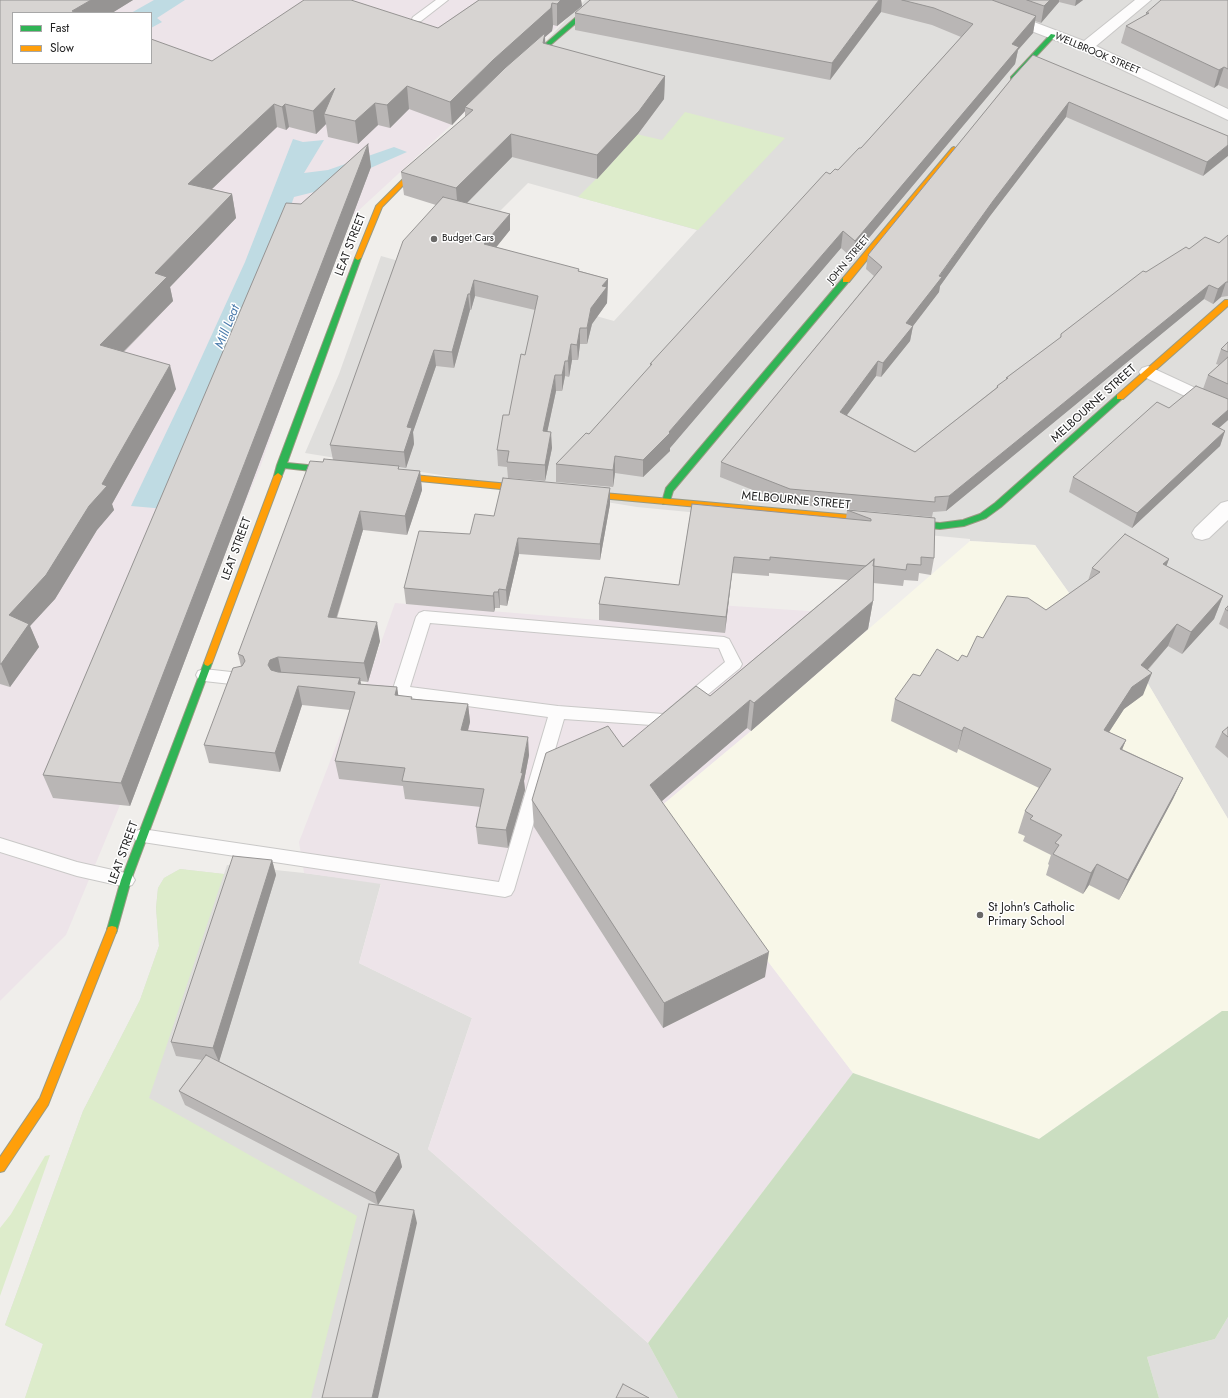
<!DOCTYPE html>
<style>
body{margin:0}
#map{position:relative;width:1228px;height:1398px;overflow:hidden;background:#f0eeeb;font-family:Jost,sans-serif}
canvas{display:block}
.legend{position:absolute;left:12px;top:12px;width:140px;height:52px;box-sizing:border-box;background:#fff;border:1px solid #a7a7a7;margin:0;padding:5px 7px;list-style:none;font-size:12px;color:#222}
.legend li{display:flex;align-items:center;gap:8px;height:20px}
.legend b{width:20px;border:1px solid #a7a7a7}
</style>
<div id="map">
<canvas width="1228" height="1398"></canvas>
<ul class="legend">
<li><b style="height:5px;background:#30b455"></b>Fast</li>
<li><b style="height:5px;background:#ff9f0a"></b>Slow</li>
</ul>
</div>
<script>
const ctx = document.querySelector('canvas').getContext('2d');
ctx.lineJoin = 'round';
function fill(path, color) { ctx.fillStyle = color; ctx.fill(path, 'evenodd'); }
const toPath = rows => new Path2D(rows.map(r => 'M' + r).join(''));
function stroke(path, color, width, dash) { ctx.strokeStyle = color; ctx.lineWidth = width; ctx.lineCap = dash ? 'butt' : 'round'; ctx.setLineDash(dash || []); ctx.stroke(path); }
function drawText(font, color, halo, rows, align = 'center') {
  ctx.font = font + ' Jost,sans-serif'; ctx.lineWidth = 3; ctx.setLineDash([]); ctx.textBaseline = 'middle'; ctx.strokeStyle = halo; ctx.fillStyle = color; for (const [text, x, y, turn = 0] of rows) {
    ctx.save(); ctx.translate(x, y); ctx.rotate((+turn || 0) * Math.PI / 180); ctx.textAlign = isNaN(turn) ? turn : align; if (halo) ctx.strokeText(text, 0, 0); ctx.fillText(text, 0, 0); ctx.restore();
  }
}
const residential = toPath([
 [585,0,1228,0,1228,819,1134,660,1096,631,1035,545,970,541,970,539,637,507,305,453,339,374,381,256,614,321,697,230,528,183,500,211,474,216,458,212,503,86],
 [227,865,304,873,381,883,359,963,472,1018,428,1149,648,1343,678,1398,25,1398,43,1344,5,1325,83,1111,140,1000,159,946,156,908,158,888,164,878,180,869,224,874],
 [1228,1317,1228,1398,1159,1398,1147,1357,1215,1339]
]);
const industrial = toPath([
 [0,0,577,0,569,16,344,224,261,465,66,935,0,1001],
 [13,13,151,13,151,63,13,63],
 [395,603,599,620,718,605,838,613,867,630,751,731,654,812,853,1073,648,1343,428,1149,472,1018,359,963,381,884,304,873,299,842,354,699,367,682]
]);
const education = toPath([
 [970,541,1035,545,1096,631,1134,660,1228,819,1228,1011,1222,1011,1039,1139,853,1073,654,812,751,731]
]);
const grass = toPath([
 [685,112,785,138,698,230,578,197,611,164,636,134,662,140],
 [180,869,224,874,149,1098,357,1216,311,1398,25,1398,43,1344,5,1325,83,1111,140,1000,159,946,156,908,158,888,164,878],
 [50,1155,0,1296,0,1228,11,1214,45,1156]
]);
const forest = toPath([
 [1222,1011,1228,1011,1228,1317,1215,1339,1147,1357,1159,1398,678,1398,648,1343,853,1073,1039,1139]
]);
const water = toPath([
 [154,0,185,0,157,18,162,22,151,28,151,13,131,13],
 [293,139,303,142,324,140,304,173,328,170,394,147,407,152,318,191,294,197,234,364,166,509,131,506,187,389,245,262]
]);
const lane = toPath([
 [436,0,448,0,421,21,413,21,412,19,413,17,436,0],
 [424,611,724,637,729,639,742,664,740,668,672,724,666,726,564,719,514,890,511,895,505,897,136,841,133,836,136,831,142,829,499,882,548,717,394,696,392,692,416,617,419,613,424,611],
 [430,623,719,648,725,662,663,714,558,706,410,687,430,623],
 [204,669,240,673,246,675,248,679,246,683,240,685,204,681,198,679,196,675,198,671,204,669],
 [0,838,77,862,126,873,132,875,135,880,132,885,126,887,77,876,0,852,0,838]
]);
const street = toPath([
 [956,0,976,0,1084,41,1135,0,1151,0,1096,46,1228,109,1228,120,1081,50,958,3,956,0],
 [1148,366,1228,403,1228,416,1142,376,1139,372,1142,368,1148,366],
 [1228,501,1228,520,1209,538,1202,540,1195,538,1192,533,1195,528,1221,503,1228,501]
]);
const fast = toPath([
 [596,0,603,0,527,65,523,65,523,63,596,0],
 [1051,34,1056,35,1015,79,1011,79,1011,77,1051,34],
 [358,256,361,258,287,463,338,468,342,471,338,474,285,468,281,478,275,478,274,476,277,465,355,258,358,256],
 [843,278,849,278,850,280,673,491,669,504,663,504,662,502,666,488,843,278],
 [1117,395,1123,395,1124,397,1001,507,986,518,964,526,940,529,873,523,869,520,873,517,940,523,963,520,980,514,995,503,1117,395],
 [208,660,212,663,131,880,117,930,116,933,112,934,108,933,107,930,121,880,204,663,208,660]
]);
const slow = toPath([
 [954,147,957,149,956,150,849,282,843,282,843,278,952,148,954,147],
 [424,159,426,160,426,162,382,207,361,258,358,260,356,259,355,258,376,206,422,160,424,159],
 [1225,300,1228,300,1228,306,1123,399,1117,399,1117,395,1225,300],
 [278,473,282,476,212,663,208,666,205,665,204,663,274,476,278,473],
 [392,473,531,486,535,489,531,492,389,478,388,476,392,473],
 [581,491,873,517,877,520,873,523,578,496,577,494,578,492,581,491],
 [112,926,116,927,117,930,48,1105,4,1171,0,1172,0,1157,40,1098,107,930,108,927,112,926]
]);
const wall = toPath([
 [0,0,133,0,112,13,13,13,212,61,438,28,479,0,581,0,582,6,557,26,553,25,552,31,545,37,545,44,665,76,664,99,638,134,597,179,512,157,467,203,510,214,510,230,496,247,608,279,607,303,592,324,587,344,580,344,578,360,572,360,569,377,565,376,562,391,556,391,547,432,552,448,545,481,508,478,507,467,498,466,497,450,509,415,525,355,535,310,475,296,471,310,470,310,454,368,436,366,413,432,414,444,406,468,399,467,399,469,420,471,422,490,407,535,363,530,337,618,380,641,368,682,360,681,361,684,397,687,398,696,412,699,468,704,470,722,468,731,529,755,524,781,525,790,508,848,478,844,476,827,481,807,405,799,403,786,339,779,335,761,350,710,302,705,280,772,209,763,204,745,241,666,238,654,323,462,333,460,330,445,436,205,404,195,401,172,465,117,465,111,452,125,409,109,390,128,378,125,358,144,328,137,326,124,316,134,289,127,286,130,277,127,212,189,232,194,236,218,170,287,173,301,124,352,176,389,112,504,114,510,97,530,55,599,30,626,39,647,10,687,0,684],
 [590,0,1083,0,1075,6,1059,2,1041,23,1035,21,1033,33,1018,50,1015,64,852,258,841,248,670,448,670,451,643,477,615,473,613,487,556,482,556,464,589,434,650,367,650,364,830,174,838,170,861,148,961,37,932,25,881,12,830,80,575,30,575,13],
 [1228,0,1228,89,1218,85,1214,88,1121,43,1126,26,1146,15,1146,13],
 [1013,77,1228,136,1203,176,1066,117,990,216,940,286,939,292,913,326,910,341,881,377,876,376,847,415,915,452,996,388,997,386,1006,380,1006,378,1060,338,1061,334,1146,272,1189,249,1219,243,1228,235,1228,296,1221,297,1213,304,1204,299,946,511,933,512,932,517,788,504,720,477,721,462,874,276,866,269,868,255],
 [368,144,371,167,130,806,53,798,43,775,301,204],
 [1228,342,1228,420,1219,428,1225,431,1220,446,1132,528,1069,492,1073,477,1169,408,1203,389,1208,375,1219,365,1216,364,1221,349],
 [610,504,600,560,519,554,507,606,500,605,500,608,495,608,494,612,406,604,404,588,494,516],
 [692,504,846,519,847,510,935,518,934,558,931,575,919,573,918,581,904,580,903,586,873,583,873,601,868,629,751,731,747,728,661,802,765,977,663,1028,534,827,532,800,710,696,848,580,769,573,769,576,732,573,725,633,599,620,599,604,679,585],
 [1169,559,1166,566,1223,596,1214,619,1182,654,1168,646,1148,670,1143,695,1124,709,1109,732,1126,740,1122,749,1183,778,1173,799,1119,900,1089,885,1083,894,1046,875,1049,865,1048,864,1051,855,1023,841,1025,836,1018,833,1025,811,1039,788,958,749,957,753,891,721,895,699,920,676,967,657,983,638,1046,610,1088,581,1092,568],
 [1228,606,1228,629,1219,624,1225,609],
 [1228,727,1228,758,1215,747,1222,732],
 [272,860,276,875,219,1061,399,1154,402,1167,378,1205,185,1105,179,1091,202,1060,176,1056,171,1042]
]);
const shadedWall = toPath([
 [91,0,133,0,112,13,73,13,72,11],
 [561,0,581,0,582,6,557,26,557,4],
 [879,0,882,0,881,12,830,80,832,63],
 [1050,0,1059,0,1059,2,1041,23,1044,6],
 [1076,0,1083,0,1075,6],
 [552,3,553,25,552,31,545,37,546,56,465,107,465,111,452,125,450,102],
 [1036,16,1033,33,1018,50,1015,64,852,258,855,241,1012,44],
 [1224,67,1218,85,1214,88,1219,70],
 [665,76,664,99,638,134,597,179,597,155],
 [407,86,409,109,390,128,387,105],
 [335,88,324,114,326,124,316,134,313,111],
 [1069,102,1066,117,990,216,940,286,939,292,913,326,910,341,881,377,883,363,906,323,993,201],
 [375,103,378,125,358,144,355,121],
 [274,104,277,127,193,207,188,184],
 [285,104,289,127,286,130,282,107],
 [511,134,512,157,458,212,456,188],
 [368,144,371,167,130,806,121,783],
 [1228,145,1228,156,1203,176,1207,162],
 [232,194,236,218,170,287,173,301,107,368,100,345,155,273],
 [510,214,510,230,486,260,484,244],
 [843,231,841,248,670,448,670,451,643,477,643,460,669,432],
 [608,279,607,303,592,324,587,344,587,328,591,308,602,286],
 [474,280,475,296,471,310,470,294],
 [1226,282,1221,297,1213,304,1218,289],
 [1209,285,1204,299,946,511,949,496],
 [468,294,470,310,454,368,452,352],
 [580,328,580,344,578,360,577,345],
 [571,344,572,360,569,377,568,361],
 [434,350,436,366,413,432,414,444,406,468,404,452,407,427],
 [565,361,565,376,562,391,562,375],
 [878,361,876,376,838,427,840,412],
 [170,365,176,389,112,504,114,510,97,530,55,599,30,626,39,647,10,687,1,664,9,615,102,484],
 [555,375,556,391,544,447,543,431],
 [1228,410,1228,420,1206,439,1212,424],
 [1225,431,1220,446,1132,528,1137,513],
 [551,432,552,448,545,481,545,465],
 [615,456,615,473,613,487,613,470],
 [420,471,422,490,407,535,405,516],
 [610,488,610,504,600,560,600,544],
 [360,511,363,530,331,635,328,617],
 [518,538,519,554,507,606,506,590],
 [734,557,732,573,725,633,726,617],
 [1169,559,1161,581,1163,564],
 [499,589,500,605,500,608,498,592],
 [494,592,495,608,494,612,493,596],
 [1223,596,1214,619,1182,654,1191,632],
 [873,601,868,629,751,731,754,703],
 [377,622,380,641,368,682,364,663],
 [1177,624,1168,646,1134,685,1152,673,1143,695,1124,709,1096,752,1104,730,1141,665],
 [278,657,282,676,275,678,268,665,270,660],
 [360,678,363,697,358,684],
 [298,686,302,705,280,772,275,753],
 [397,687,400,706,395,695],
 [750,700,747,728,649,812,650,785],
 [468,704,470,722,463,749,461,730],
 [964,727,958,749,957,753,962,731],
 [528,737,529,755,524,781,525,790,508,848,506,830,521,773],
 [1126,740,1117,762,1120,749],
 [1183,778,1173,799,1119,900,1128,880],
 [272,860,276,875,219,1062,213,1048],
 [1097,864,1089,885,1083,894,1091,873],
 [769,952,765,977,663,1028,664,1003],
 [399,1154,402,1167,378,1205,375,1193],
 [414,1210,417,1223,378,1398,372,1398]
]);
const building = toPath([
 [0,0,91,0,72,11,77,13,13,13,13,63,151,63,151,39,212,61,304,0,351,0,438,28,479,0,561,0,557,4,552,3,551,8,493,60,450,102,407,86,387,105,375,103,355,121,324,114,335,88,313,111,285,104,282,107,274,104,188,184,232,194,155,273,167,277,100,345,170,365,102,484,107,486,89,506,46,575,9,615,29,624,1,664,0,664,0,0],
 [590,0,879,0,832,63,575,13,590,0],
 [902,0,992,0,1036,16,1012,44,1019,47,855,241,843,231,669,432,670,433,643,460,615,456,613,470,556,464,586,433,589,434,652,364,650,364,826,172,830,174,835,169,838,170,859,148,861,148,973,24,934,8,902,0],
 [1027,0,1050,0,1044,6,1027,0],
 [1161,0,1228,0,1228,69,1224,67,1219,70,1126,26,1149,13,1146,13,1161,0],
 [545,33,543,43,665,76,639,111,597,155,511,134,456,188,401,172,473,110,465,107,505,68,545,33],
 [1033,55,1228,136,1228,145,1207,162,1069,102,993,201,939,276,942,277,906,323,913,326,883,363,878,361,840,412,915,452,998,387,997,386,1008,378,1006,378,1061,337,1061,334,1143,271,1146,272,1186,247,1189,249,1205,237,1219,243,1228,235,1228,282,1226,282,1218,289,1209,285,949,496,935,497,935,502,790,489,721,462,882,267,868,255,1013,77,1033,55],
 [368,144,121,783,43,775,286,203,301,204,368,144],
 [443,197,510,214,484,244,579,269,578,271,608,279,602,286,607,287,591,308,587,328,580,328,577,345,571,344,568,361,565,361,562,375,555,375,543,431,551,432,545,465,507,462,509,451,497,450,503,415,509,415,521,354,525,355,538,296,474,280,470,294,468,294,452,352,434,350,407,427,412,428,404,452,330,445,403,241,443,197],
 [1228,342,1228,352,1221,349,1228,342],
 [1228,357,1228,384,1208,375,1228,357],
 [1196,386,1228,399,1228,410,1212,424,1225,431,1137,513,1073,477,1157,402,1169,408,1196,386],
 [324,459,399,466,398,469,420,471,405,516,360,511,328,617,377,622,364,663,278,657,270,660,268,665,271,670,278,672,360,678,358,684,397,687,395,695,412,697,411,699,468,704,461,730,528,737,521,773,523,772,506,830,476,827,484,789,402,781,405,768,335,761,355,692,298,686,275,753,204,745,233,668,242,666,245,661,243,656,238,654,310,461,323,462,324,459],
 [503,478,610,488,600,544,518,538,506,590,499,589,498,592,494,592,493,596,404,588,419,531,470,534,475,514,494,516,503,478],
 [692,504,871,521,871,519,847,510,935,518,934,558,921,557,921,565,907,564,906,570,873,566,874,559,866,566,770,557,770,560,734,557,726,617,599,604,605,577,679,585,692,504],
 [1125,534,1169,559,1163,564,1223,596,1191,632,1177,624,1141,665,1152,673,1132,687,1104,730,1126,740,1120,749,1183,778,1128,880,1097,864,1091,873,1053,854,1059,845,1055,843,1062,835,1030,819,1033,816,1025,811,1051,769,964,727,962,731,895,699,913,674,920,676,937,649,958,661,962,655,967,657,977,636,983,638,1007,596,1028,598,1046,610,1100,572,1092,568,1125,534],
 [874,559,873,601,754,703,750,700,650,785,769,952,664,1003,532,800,546,753,608,726,623,747,696,686,710,696,874,559],
 [1228,606,1228,611,1225,609,1228,606],
 [1228,727,1228,737,1222,732,1228,727],
 [233,856,272,860,213,1048,171,1042,233,856],
 [206,1055,399,1154,375,1193,179,1091,206,1055],
 [369,1204,414,1210,372,1398,322,1398,369,1204],
 [623,1384,649,1398,616,1398,623,1384]
]);
const markers = [
 [434,239,4,"#6a6968"],
 [980,915,4,"#6a6968"]
];
const farStreetnames = [
 ["WELLBROOK STREET",1097,54,23],
 ["JOHN STREET",849,260,-50]
];
const farPoinames = [
 ["Budget Cars",442,239]
];
const streetNames = [
 ["LEAT STREET",351,245,-69],
 ["MELBOURNE STREET",1094,404,-42],
 ["MELBOURNE STREET",796,501,5],
 ["LEAT STREET",237,549,-70],
 ["LEAT STREET",124,853,-70]
];
const poiNames = [
 ["St John's Catholic",988,908],
 ["Primary School",988,922]
];
const waterNames = [
 ["Mill Leat",228,327,-68]
];
fill(residential, '#dfdedc');
fill(industrial, '#ede4e9');
fill(education, '#f8f7e8');
fill(grass, '#ddeccb');
fill(forest, '#cbdec1');
fill(water, '#bfdbe3');
stroke(lane, '#c9c8c7', 2);
stroke(street, '#c9c8c7', 2);
stroke(fast, '#999a82', 2);
stroke(slow, '#999a82', 2);
fill(lane, '#fdfcfc');
fill(street, '#fdfcfc');
fill(fast, '#30b455');
fill(slow, '#ff9f0a');
fill(wall, '#b9b6b5');
fill(shadedWall, '#969493');
fill(building, '#d7d4d2');
stroke(building, '#969493', 1);
for (const [x, y, r, color] of markers) { const dot = new Path2D(); dot.arc(x, y, r, 0, 2 * Math.PI); ctx.fillStyle = color; ctx.fill(dot); stroke(dot, '#fff', 1.5); }
drawText('10px', '#222', '#fff', farStreetnames);
drawText('10px', '#222', '#fff', farPoinames, 'left');
drawText('12px', '#222', '#fff', streetNames);
drawText('12px', '#222', '#fff', poiNames, 'left');
drawText('italic 13px', '#4a7aab', '#fff', waterNames);
</script>
